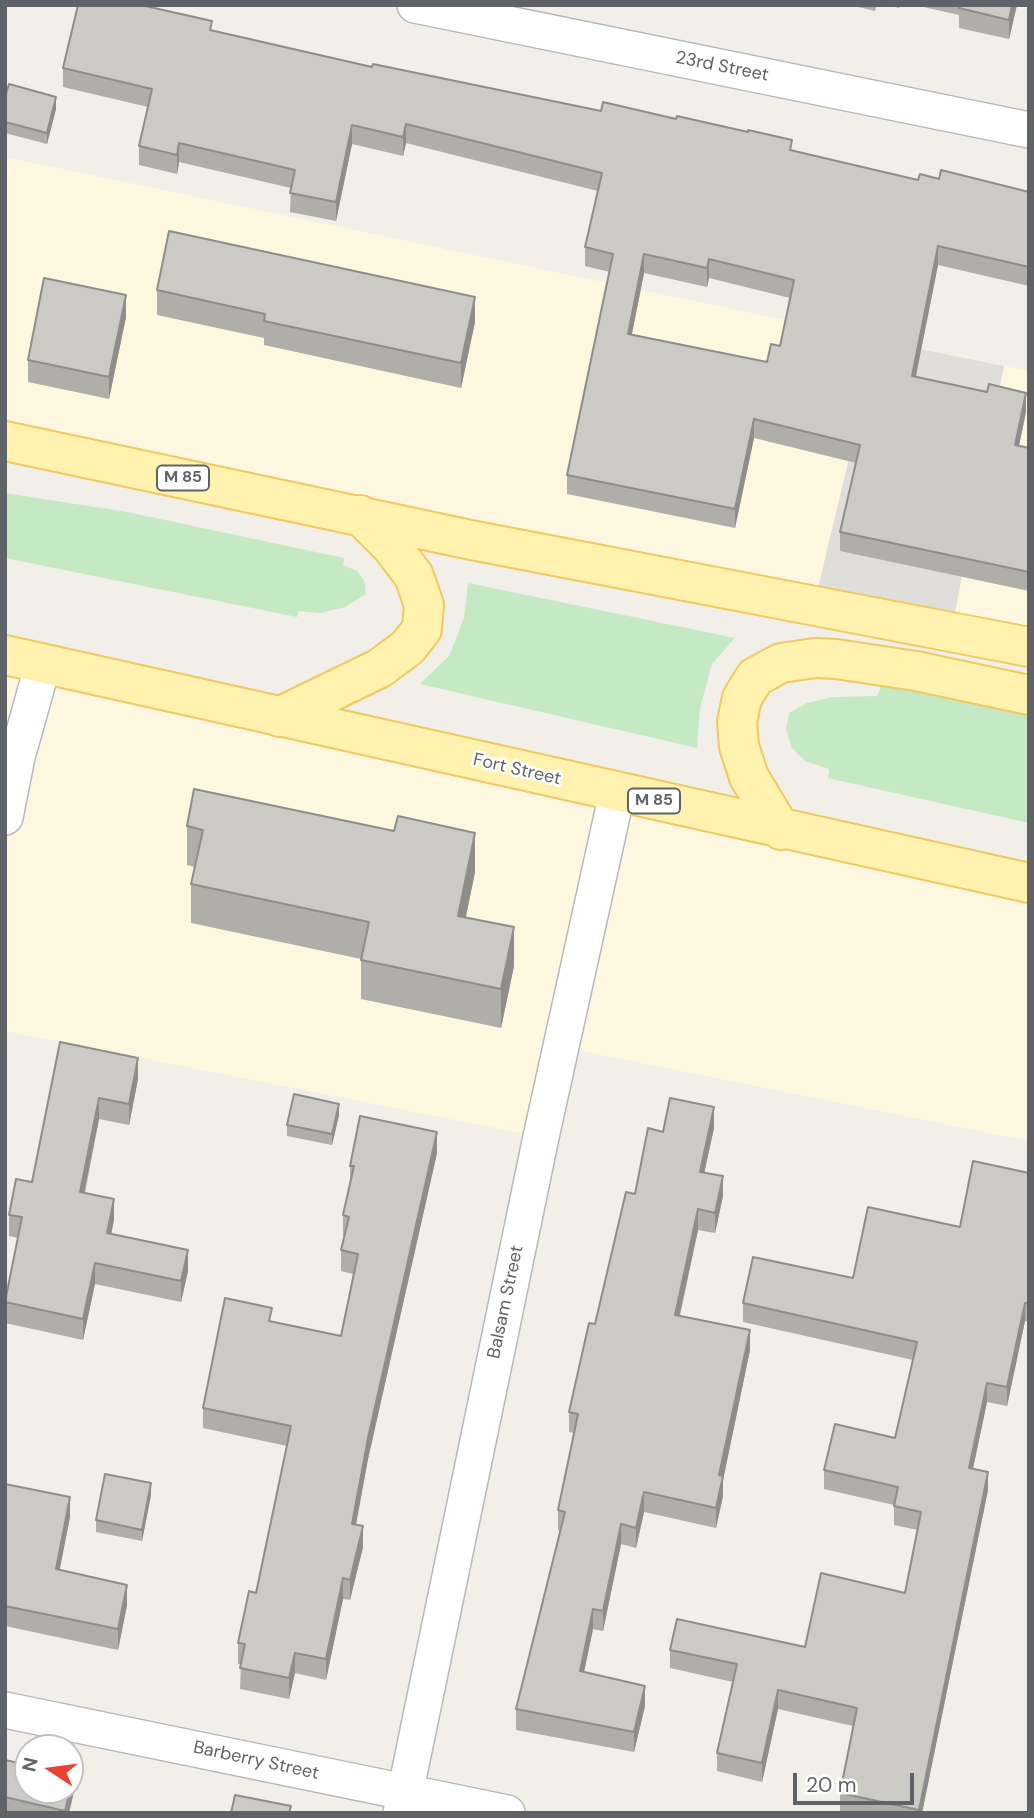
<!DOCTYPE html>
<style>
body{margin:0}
#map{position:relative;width:1034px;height:1818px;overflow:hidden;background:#f1efe8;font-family:"DM Sans",sans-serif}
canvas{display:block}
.frame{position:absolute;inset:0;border:7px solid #5f6368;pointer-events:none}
.north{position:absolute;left:14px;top:1734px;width:70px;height:70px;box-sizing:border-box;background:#fff;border:2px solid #bfc1c3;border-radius:50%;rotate:283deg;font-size:19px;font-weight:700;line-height:28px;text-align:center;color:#5f6368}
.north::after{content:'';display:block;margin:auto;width:24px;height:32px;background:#ea4335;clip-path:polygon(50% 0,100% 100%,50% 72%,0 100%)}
.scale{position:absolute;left:793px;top:1773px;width:121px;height:32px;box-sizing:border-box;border:4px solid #5f6368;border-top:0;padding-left:9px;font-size:21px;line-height:24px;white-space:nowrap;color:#5f6368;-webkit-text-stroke:5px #fff;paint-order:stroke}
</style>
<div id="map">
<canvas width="1034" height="1818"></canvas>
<div class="frame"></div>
<div class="north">N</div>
<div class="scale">20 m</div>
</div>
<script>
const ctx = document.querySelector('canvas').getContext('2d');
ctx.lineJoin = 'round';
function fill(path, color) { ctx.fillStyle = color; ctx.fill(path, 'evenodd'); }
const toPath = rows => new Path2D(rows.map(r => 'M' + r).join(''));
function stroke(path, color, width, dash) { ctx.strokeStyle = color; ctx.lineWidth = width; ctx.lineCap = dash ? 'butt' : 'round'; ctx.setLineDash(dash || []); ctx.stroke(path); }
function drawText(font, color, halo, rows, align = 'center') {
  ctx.font = font + ' "DM Sans",sans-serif'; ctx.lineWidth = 5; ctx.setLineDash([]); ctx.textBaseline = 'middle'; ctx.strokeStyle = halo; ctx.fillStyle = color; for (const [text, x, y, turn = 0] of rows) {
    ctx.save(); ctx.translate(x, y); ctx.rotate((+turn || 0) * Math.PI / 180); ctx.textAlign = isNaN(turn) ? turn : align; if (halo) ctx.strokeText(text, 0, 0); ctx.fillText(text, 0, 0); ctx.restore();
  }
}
const commercial = toPath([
 [5,157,1029,371,1029,647,5,441],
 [5,655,1029,883,1029,1141,561,1047,541,1137,5,1031]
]);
const industrial = toPath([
 [877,340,1004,366,951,632,814,605]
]);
const green = toPath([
 [5,493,127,512,344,558,343,565,357,571,365,582,366,594,345,607,321,613,299,611,297,617,5,558],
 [468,583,735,638,712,664,700,708,697,748,420,684,449,656,464,618],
 [882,684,1029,715,1029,823,828,778,829,769,805,761,792,748,786,729,789,713,807,703,833,697,877,696]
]);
const street = toPath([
 [415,5,1029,130],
 [5,817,17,757,43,664],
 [5,1710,507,1813],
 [401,1813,541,1137,617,793]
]);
const primary = toPath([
 [5,441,471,540,1029,647],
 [5,655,1029,883],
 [279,717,380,668,408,647,422,629,424,605,414,576,392,547,360,515],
 [781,830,749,777,739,746,737,722,742,698,755,677,781,663,815,658,836,659,916,671,1029,695]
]);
const wall = toPath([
 [850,5,877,5,875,11],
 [887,5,899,5,899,8],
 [915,5,1017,5,1009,39,959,28,959,15],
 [212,30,372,67,792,151,918,180,939,179,1029,192,1029,286,938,265,916,376,1026,412,1019,446,1029,448,1029,591,840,551,840,532,856,463,754,438,735,528,567,494,567,475,610,272,585,266,585,247,598,191,406,143,403,156,352,144,336,221,290,212,291,188,179,162,177,174,139,165,139,146,148,107,63,87,63,68],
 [644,273,707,287,709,278,790,298,780,346,767,362,632,334],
 [5,97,56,109,47,144,5,133],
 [157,290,475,322,461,388,264,345,264,338,157,315],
 [126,317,109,399,28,382,28,360],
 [187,826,475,872,466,917,514,966,501,1028,361,999,361,959,191,923,191,884,195,867,187,865],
 [60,1042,138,1079,129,1125,99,1119,85,1193,114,1220,111,1234,188,1271,181,1302,95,1284,83,1340,5,1323,5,1298,18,1238,9,1236,9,1215,32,1182],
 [339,1115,332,1145,287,1136,287,1125],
 [714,1128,704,1173,723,1196,715,1233,698,1230,680,1316,750,1350,723,1480,723,1496,716,1528,644,1512,636,1548,621,1544,603,1631,593,1629,584,1672,645,1706,634,1752,516,1730,516,1709,560,1531,558,1530,558,1510,574,1433,569,1432,569,1412,635,1194,663,1132],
 [437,1153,368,1459,356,1525,363,1547,350,1600,343,1599,326,1680,295,1673,289,1699,240,1689,241,1664,238,1664,238,1643,256,1593,287,1446,203,1428,203,1408,272,1322,341,1336,353,1274,341,1271,341,1250,344,1236,343,1236,343,1215,350,1186,350,1166],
 [1029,1173,1029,1322,1025,1321,1007,1406,987,1402,973,1469,988,1490,922,1813,847,1813,840,1811,840,1793,853,1726,778,1709,762,1782,717,1771,717,1753,733,1682,670,1668,670,1650,805,1647,905,1593,918,1530,894,1525,894,1505,824,1489,824,1470,895,1438,913,1360,743,1322,743,1303,853,1278,960,1227],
 [5,1484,70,1517,59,1570,127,1605,118,1650,5,1626],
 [151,1495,142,1541,96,1532,96,1520],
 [5,1760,75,1787,69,1813,5,1813]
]);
const shadedWall = toPath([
 [1012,5,1017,5,1009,39,1009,20],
 [56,97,56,109,47,144,47,133],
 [406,124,406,143,403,156,403,137],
 [352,125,352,144,336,221,336,202],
 [179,143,179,162,177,174,177,155],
 [938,246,938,265,912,395,912,376],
 [644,254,644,273,628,353,628,334],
 [709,259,709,278,707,287,707,268],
 [126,295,126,317,109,399,109,377],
 [475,297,475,322,461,388,461,363],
 [1026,393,1026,412,1015,464,1015,445],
 [754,419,754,438,735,528,735,509],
 [475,833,475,872,458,954,458,916],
 [514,927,514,966,501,1028,501,989],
 [138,1058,138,1079,129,1125,129,1104],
 [99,1098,99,1119,80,1213,80,1192],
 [339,1104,339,1115,332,1145,332,1134],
 [714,1107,714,1128,700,1192,700,1172],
 [437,1132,437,1153,368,1459,352,1545,352,1524,368,1438],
 [723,1176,723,1196,715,1233,715,1213],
 [114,1199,114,1220,107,1254,107,1233],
 [698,1209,698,1230,675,1335,675,1315],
 [188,1250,188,1271,181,1302,181,1281],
 [95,1263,95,1284,83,1340,83,1319],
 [1025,1303,1025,1321,1007,1406,1007,1387],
 [750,1330,750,1350,723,1480,723,1496,716,1528,716,1508,719,1475],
 [987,1383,987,1402,969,1487,969,1468],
 [988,1472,988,1490,922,1813,919,1813],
 [151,1483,151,1495,142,1541,142,1530],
 [644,1492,644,1512,636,1548,636,1528],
 [70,1497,70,1517,56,1589,56,1569],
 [621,1524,621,1544,603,1631,603,1611],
 [363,1526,363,1547,350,1600,350,1580],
 [343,1578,343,1599,326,1680,326,1659],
 [127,1585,127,1605,118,1650,118,1629],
 [593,1609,593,1629,580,1691,580,1671],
 [295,1653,295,1673,289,1699,289,1678],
 [645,1686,645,1706,634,1752,634,1732],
 [778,1690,778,1709,762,1782,762,1763],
 [75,1766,75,1787,69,1813,65,1813]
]);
const building = toPath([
 [78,5,141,5,212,21,210,30,372,67,373,64,601,111,603,102,676,119,677,116,748,132,748,130,792,140,790,150,918,180,920,174,939,179,941,170,1029,192,1029,267,938,246,912,376,987,392,989,384,1026,393,1015,445,1029,448,1029,572,840,532,860,445,754,419,735,509,567,475,613,254,585,247,602,173,406,124,403,137,352,125,336,202,290,193,295,170,179,143,177,155,139,146,152,89,63,68,78,5],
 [644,254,707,268,709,259,794,280,780,346,771,344,767,362,628,334,644,254],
 [959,5,1012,5,1009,20,959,8,959,5],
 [9,84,56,97,47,133,5,122,5,97,9,84],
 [169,231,475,297,461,363,264,321,265,314,157,290,169,231],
 [44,278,126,295,109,377,28,360,44,278],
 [194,789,394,831,398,816,475,833,458,916,514,927,501,989,361,960,369,922,191,884,203,830,187,826,194,789],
 [60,1042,138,1058,129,1104,99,1098,80,1192,114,1199,107,1233,188,1250,181,1281,95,1263,83,1319,5,1302,22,1217,9,1215,16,1179,32,1182,60,1042],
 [294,1094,339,1104,332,1134,287,1125,294,1094],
 [670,1098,714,1107,700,1172,723,1176,715,1213,698,1209,675,1315,750,1330,719,1475,723,1476,716,1508,644,1492,636,1528,621,1524,603,1611,593,1609,580,1671,645,1686,634,1732,516,1709,565,1512,558,1510,578,1414,569,1412,589,1323,595,1324,626,1192,635,1194,648,1128,663,1132,670,1098],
 [360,1116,437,1132,368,1438,352,1524,363,1526,350,1580,343,1578,326,1659,295,1653,289,1678,240,1668,245,1644,238,1643,249,1591,256,1593,291,1426,203,1408,225,1298,272,1308,269,1321,341,1336,358,1254,341,1250,349,1217,343,1215,354,1166,350,1166,360,1116],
 [973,1161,1029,1173,1029,1303,1025,1303,1007,1387,987,1383,969,1468,988,1472,919,1810,840,1793,857,1708,778,1690,762,1763,717,1753,737,1664,670,1650,677,1619,805,1647,821,1573,905,1593,921,1512,894,1506,898,1487,824,1470,835,1424,895,1438,917,1342,743,1303,753,1257,853,1278,868,1207,960,1227,973,1161],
 [105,1474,151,1483,142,1530,96,1520,105,1474],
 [5,1484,70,1497,56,1569,127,1585,118,1629,5,1606,5,1484],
 [5,1760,28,1765,28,1790,70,1790,65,1811,5,1797,5,1760],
 [70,1765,75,1766,70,1789,70,1765],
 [235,1795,291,1806,289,1813,231,1813,235,1795]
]);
const shields = [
 [183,478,52],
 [654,801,52]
];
const shieldNames = [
 ["M 85",183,478],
 ["M 85",654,801]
];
const streetNames = [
 ["23rd Street",722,67,11],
 ["Fort Street",517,770,13],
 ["Balsam Street",506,1302,-78],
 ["Barberry Street",256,1761,12]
];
fill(commercial, '#fef7e0');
fill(industrial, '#e0deda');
fill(green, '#c5e8c5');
stroke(street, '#b5b8bc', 38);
stroke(primary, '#f2c960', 42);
stroke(street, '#fff', 35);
stroke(primary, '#fff2af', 38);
fill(wall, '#afaea9');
fill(shadedWall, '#8f8d8a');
fill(building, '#cccac5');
stroke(building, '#8f8d8a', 2);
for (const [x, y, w] of shields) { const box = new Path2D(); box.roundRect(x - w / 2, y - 12.5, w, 25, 5); ctx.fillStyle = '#fff'; ctx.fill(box); stroke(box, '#5f6368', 2); }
drawText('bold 16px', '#5f6368', null, shieldNames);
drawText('18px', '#5f6368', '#fff', streetNames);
</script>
